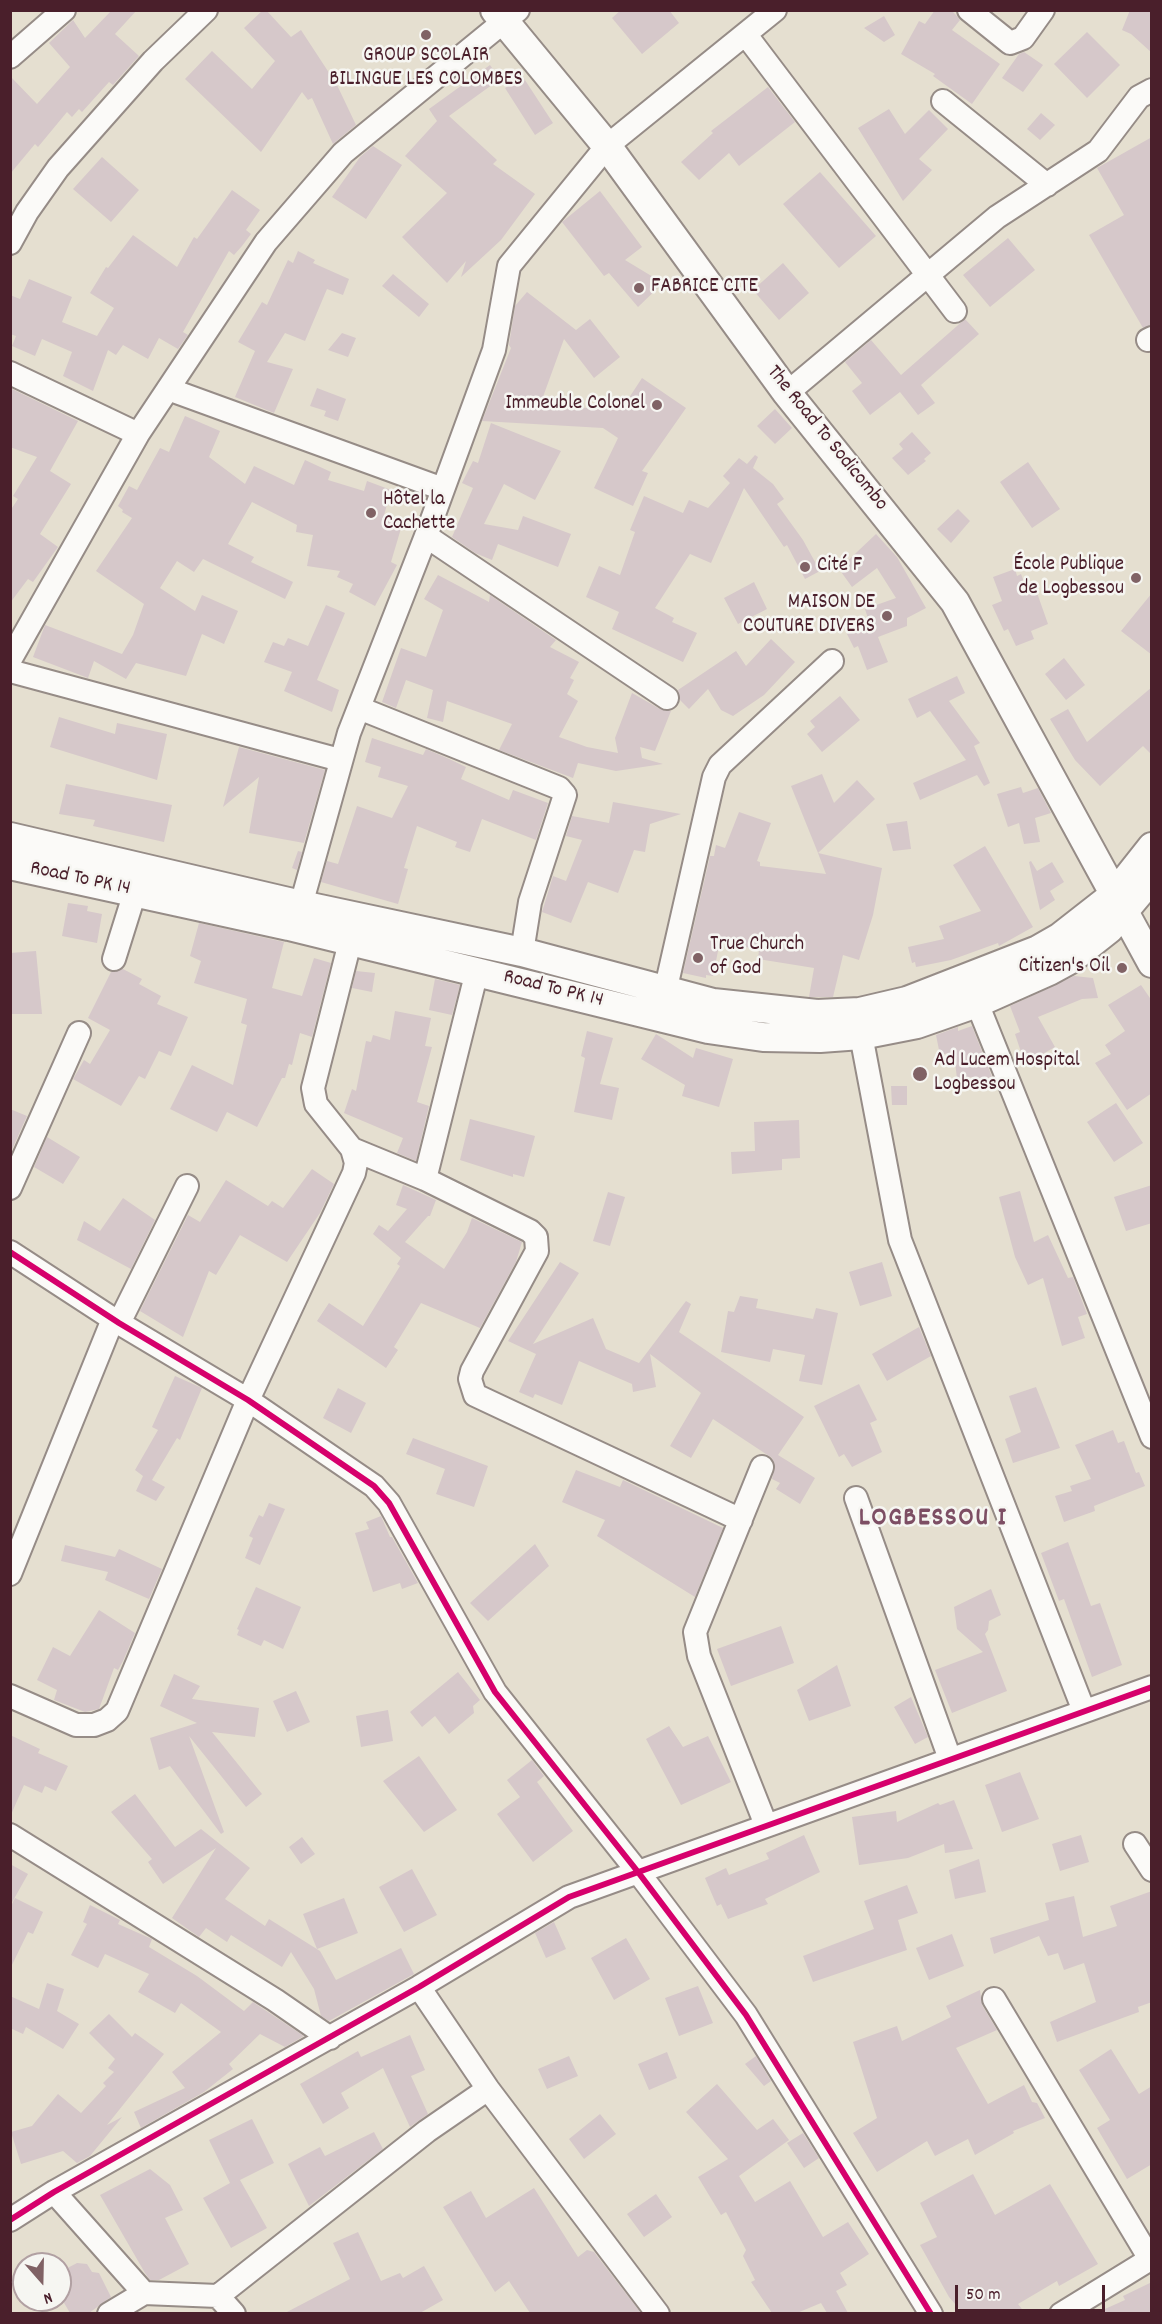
<!DOCTYPE html>
<meta charset="utf-8">
<style>
body{margin:0}
#map{position:relative;width:1162px;height:2324px;overflow:hidden;background:#e5dfd0;font-family:Dekko,sans-serif}
canvas{display:block}
.frame{position:absolute;inset:0;border:12px solid #4a1f2b;pointer-events:none}
.north{position:absolute;left:12px;top:2252px;width:60px;height:60px;box-sizing:border-box;background:#f6f6f2;border:2px solid #b1a0a2;border-radius:50%;rotate:160deg;font-size:16px;font-weight:700;line-height:24px;text-align:center;color:#4a1f2b}
.north::after{content:'';display:block;margin:auto;width:21px;height:27px;background:#806265;clip-path:polygon(50% 0,100% 100%,50% 72%,0 100%)}
.scale{position:absolute;left:955px;top:2285px;width:150px;height:27px;box-sizing:border-box;border:3px solid #4a1f2b;border-top:0;padding-left:8px;font-size:18px;line-height:21px;white-space:nowrap;color:#4a1f2b;-webkit-text-stroke:4px #f6f6f2;paint-order:stroke}
</style>
<div id="map">
<canvas width="1162" height="2324"></canvas>
<div class="frame"></div>
<div class="north">N</div>
<div class="scale">50 m</div>
</div>
<script>
const ctx = document.querySelector('canvas').getContext('2d');
ctx.lineJoin = 'round';
function fill(path, color) { ctx.fillStyle = color; ctx.fill(path, 'evenodd'); }
const toPath = rows => new Path2D(rows.map(r => 'M' + r).join(''));
function stroke(path, color, width, dash) { ctx.strokeStyle = color; ctx.lineWidth = width; ctx.lineCap = dash ? 'butt' : 'round'; ctx.setLineDash(dash || []); ctx.stroke(path); }
function drawText(font, color, halo, rows, align = 'center') {
  ctx.font = font + ' Dekko,sans-serif'; ctx.lineWidth = 5; ctx.setLineDash([]); ctx.textBaseline = 'middle'; ctx.strokeStyle = halo; ctx.fillStyle = color; for (const [text, x, y, turn = 0] of rows) {
    ctx.save(); ctx.translate(x, y); ctx.rotate((+turn || 0) * Math.PI / 180); ctx.textAlign = isNaN(turn) ? turn : align; if (halo) ctx.strokeText(text, 0, 0); ctx.fillText(text, 0, 0); ctx.restore();
  }
}
const building = toPath([
 [112,10,137,10,115,34,139,56,113,85,109,82,82,112,79,109,72,117,67,112,38,147,35,144,10,174,10,76,37,104,70,67,49,43,73,20,85,38],
 [263,10,266,10,291,37,301,30,337,85,356,125,333,144,312,98,308,100,302,92,261,152,185,79,212,51,252,89,275,61,244,28],
 [621,10,669,10,679,23,642,54,612,18],
 [935,10,951,10,956,15,960,20,952,30,1000,64,972,104,933,76,935,74,901,54,919,21,925,24],
 [1130,10,1152,10,1152,53,1131,34,1122,30],
 [884,16,895,35,884,42,864,28],
 [1087,32,1120,65,1087,98,1054,64],
 [1024,52,1043,65,1023,92,1002,78,1019,54],
 [490,65,500,79,449,116,497,160,493,164,535,194,501,240,461,277,466,261,447,283,402,237,447,193,405,156,437,121,429,109],
 [523,77,553,123,535,135,505,88],
 [768,87,795,122,739,166,729,153,699,180,681,162,713,133,711,131],
 [889,109,905,134,929,110,948,129,919,159,932,170,903,201,858,128],
 [1041,113,1055,125,1040,140,1027,129],
 [1152,137,1152,325,1143,328,1089,235,1124,215,1097,168],
 [373,146,402,165,366,219,332,197,360,157],
 [102,157,139,190,111,222,73,189],
 [820,172,876,236,839,268,783,204],
 [232,190,260,210,246,230,251,234,242,246,234,255,229,251,183,332,188,335,178,349,159,338,148,359,123,345,116,355,108,350,93,391,63,376,72,352,42,339,35,356,12,346,16,336,10,334,10,295,20,299,29,279,72,297,62,322,97,336,114,308,90,293,106,267,108,268,133,235,177,267,194,237,197,239],
 [600,191,642,247,625,260,663,283,638,307,609,273,604,276,562,222],
 [1008,238,1035,270,990,307,963,275],
 [298,251,315,260,313,263,349,279,343,295,327,289,305,341,285,333,267,362,293,369,274,413,235,397,255,351,238,342,262,302,267,305,288,260,293,263],
 [783,263,809,293,779,320,753,290],
 [393,274,429,304,419,317,382,286],
 [527,292,576,330,590,319,620,357,594,378,564,339,540,405,621,410,642,378,686,408,642,471,648,473,633,506,594,488,618,438,603,428,482,421,511,348,509,345,515,306],
 [965,319,979,334,921,385,935,403,918,415,900,392,870,415,852,391,862,383,845,362,871,340,901,375],
 [342,333,356,338,348,357,328,350],
 [10,388,78,421,50,471,71,484,40,534,58,547,33,582,28,579,10,603,10,511,18,499,13,496,37,457,10,447],
 [317,388,346,399,338,421,324,416,326,411,310,406],
 [775,409,792,428,775,444,757,426],
 [185,416,220,431,209,457,245,484,254,466,294,485,305,460,331,472,328,480,364,491,367,481,391,490,383,519,402,525,391,562,397,565,375,606,349,592,353,584,337,577,340,571,307,566,313,535,296,532,297,525,252,502,228,544,254,557,251,562,293,582,285,599,203,559,194,572,177,561,160,588,195,611,202,595,238,611,224,644,202,634,186,676,136,663,126,679,94,661,88,678,33,657,45,625,122,654,133,635,144,604,96,571,132,518,122,512,123,510,118,506,129,486,137,490,160,448,169,452],
 [491,423,561,451,535,500,504,484,484,524,518,530,523,516,571,534,558,567,498,544,492,560,475,553,452,537,473,488,462,483,473,461,478,463],
 [912,432,931,453,924,459,926,461,908,475,892,458,903,449,899,444],
 [755,455,758,457,753,468,773,484,784,499,777,504,803,540,820,571,805,579,787,545,784,547,744,488,711,563,690,554,655,608,674,618,672,622,697,633,683,662,612,629,619,612,586,597,599,566,620,575,635,532,630,530,644,496,683,513,689,500,708,508,730,483,723,476,739,458,747,464],
 [1028,462,1060,509,1032,528,1000,482],
 [958,509,970,521,951,543,937,529],
 [876,534,897,557,926,608,907,618,907,626,878,637,888,662,867,670,858,646,854,648,847,634,869,622,865,609,896,598,877,568,852,587,839,569],
 [1015,569,1017,576,1021,574,1028,593,1036,590,1048,624,1031,631,1034,639,1016,646,1008,629,1004,631,992,605,1002,601,993,577],
 [438,575,489,602,490,595,556,640,550,647,579,662,570,678,574,680,567,694,578,701,559,737,587,747,618,753,615,738,632,693,660,709,671,711,655,751,640,747,642,758,663,764,616,771,578,763,573,778,499,750,512,724,447,701,443,722,427,718,433,690,406,680,396,708,382,702,401,648,426,657,443,610,424,599],
 [754,582,767,609,738,624,724,598],
 [1152,593,1152,655,1121,631],
 [326,605,345,613,317,680,339,690,332,712,284,691,292,672,264,662,273,642,284,646,288,638,308,646],
 [771,639,795,662,764,695,733,716,721,710,708,689,689,709,680,700,678,690,736,651,746,666],
 [1064,658,1085,685,1066,700,1045,674],
 [957,676,965,693,949,701,980,743,974,746,990,783,984,786,977,775,920,800,913,783,966,760,930,711,917,718,908,699],
 [1152,687,1152,755,1143,746,1100,786,1075,760,1050,719,1068,709,1087,742],
 [840,696,860,720,822,752,807,734,815,727,810,721],
 [59,717,115,734,117,723,167,734,157,780,50,747],
 [372,738,423,755,426,749,447,758,466,767,461,779,509,800,513,790,548,803,536,840,482,819,470,852,455,847,457,842,417,826,404,868,408,869,398,904,321,882,327,861,338,864,357,806,392,818,408,786,378,777,381,767,365,762],
 [239,747,325,770,304,843,249,833,259,777,223,807],
 [822,774,834,803,857,780,875,799,818,853,791,786],
 [66,784,172,805,164,842,93,826,95,820,59,814],
 [1021,787,1023,793,1038,788,1051,813,1035,818,1040,842,1024,844,1019,823,1008,827,997,794],
 [613,802,681,814,650,824,645,852,634,850,618,893,588,882,571,923,542,912,553,876,566,881,582,840,566,836,572,816,609,823],
 [739,812,771,823,757,861,760,862,760,866,826,874,818,853,882,868,873,915,859,960,843,955,833,997,809,997,814,968,758,959,759,950,720,941,713,976,706,975,706,978,683,973,710,856,714,856,716,845,725,848],
 [907,821,911,849,893,851,886,824],
 [985,846,1033,927,999,946,998,943,951,960,916,967,915,962,912,963,908,947,944,939,939,926,981,911,953,865],
 [298,851,302,852,297,870,292,868],
 [1031,861,1037,871,1052,862,1064,882,1050,891,1055,900,1040,910,1029,862],
 [68,903,88,906,87,911,102,914,97,943,62,936],
 [199,923,284,942,272,988,302,996,314,958,331,963,312,1037,300,1033,292,1065,289,1064,285,1078,282,1078,257,1127,227,1112,217,1132,170,1109,192,1065,233,1085,247,1025,241,1023,247,999,194,983,201,961,190,956],
 [36,951,42,1014,10,1014,10,953],
 [123,969,142,979,139,984,161,996,157,1004,188,1017,171,1056,159,1051,145,1079,139,1076,121,1106,73,1079,84,1060,90,1064,110,1030,88,1018,111,972],
 [356,971,375,973,372,992,352,988],
 [1074,976,1093,978,1098,998,1082,999,1038,1017,1055,1047,1025,1064,1015,1034,1020,1032,1010,1006],
 [435,979,460,985,452,1015,429,1010],
 [1141,985,1152,1001,1152,1093,1127,1110,1095,1063,1111,1054,1105,1045,1125,1031,1108,1005],
 [395,1011,431,1018,425,1046,432,1047,417,1102,429,1106,416,1161,397,1153,403,1138,344,1113,352,1089,356,1091,366,1041,371,1042,373,1035,390,1040],
 [972,1026,992,1077,974,1082,973,1077,957,1079,954,1052,940,1055,936,1035,958,1027,958,1031],
 [587,1031,613,1038,600,1084,619,1088,612,1120,574,1112,585,1058,581,1056],
 [656,1034,693,1058,696,1048,733,1059,719,1107,682,1096,685,1085,641,1059],
 [891,1086,907,1086,907,1105,892,1105],
 [1116,1103,1143,1143,1114,1162,1087,1122],
 [10,1109,27,1116,10,1154],
 [470,1119,535,1136,524,1177,513,1174,513,1177,460,1160],
 [799,1120,800,1158,782,1159,782,1170,732,1174,731,1152,755,1151,754,1122],
 [47,1137,80,1157,63,1184,34,1167],
 [312,1169,334,1184,320,1213,287,1262,240,1235,216,1275,209,1271,183,1337,140,1311,188,1215,200,1222,226,1180,268,1206,272,1201,283,1208],
 [403,1185,436,1200,430,1216,428,1216,405,1242,444,1269,467,1232,472,1218,522,1242,516,1262,480,1328,421,1303,394,1347,398,1350,386,1368,317,1321,329,1303,363,1326,400,1266,397,1264,401,1258,373,1234,379,1225,388,1231,407,1209,396,1205],
 [1152,1185,1152,1223,1126,1231,1114,1197],
 [1020,1191,1034,1242,1048,1235,1068,1278,1073,1277,1087,1314,1078,1317,1085,1338,1062,1346,1043,1278,1028,1285,1015,1257,999,1197],
 [608,1192,625,1197,610,1246,593,1241],
 [123,1198,155,1220,131,1269,77,1240,84,1221,100,1231],
 [560,1262,579,1273,533,1344,593,1318,606,1349,639,1363,686,1301,691,1304,679,1332,804,1417,778,1455,815,1478,800,1504,776,1489,780,1483,772,1479,775,1466,772,1458,713,1419,691,1458,670,1446,701,1393,650,1354,656,1387,633,1392,632,1384,579,1361,562,1405,535,1394,533,1398,519,1392,536,1354,508,1341],
 [882,1262,892,1296,860,1306,849,1272],
 [740,1296,758,1299,756,1308,813,1319,816,1308,838,1313,822,1385,799,1381,805,1355,773,1349,770,1362,721,1352,728,1311,734,1312],
 [919,1327,931,1356,887,1381,872,1354],
 [175,1376,202,1388,180,1440,177,1438,152,1480,165,1487,156,1501,136,1491,143,1476,135,1470,158,1430,152,1427],
 [859,1384,877,1420,870,1423,882,1452,852,1467,844,1454,839,1457,814,1406],
 [1036,1387,1060,1448,1013,1463,1005,1439,1021,1432,1009,1396],
 [338,1388,366,1403,351,1433,323,1418],
 [1113,1430,1118,1443,1124,1441,1136,1473,1139,1472,1145,1486,1094,1506,1095,1511,1064,1522,1055,1496,1072,1491,1070,1486,1091,1479,1075,1445],
 [413,1438,488,1466,474,1507,436,1494,445,1469,406,1454],
 [576,1470,620,1487,623,1480,723,1528,695,1597,597,1536,605,1520,562,1502],
 [269,1503,285,1509,260,1565,245,1558,253,1538,249,1536,259,1515,263,1517],
 [381,1516,390,1537,392,1537,418,1583,402,1589,400,1583,373,1592,355,1533,369,1529,366,1522],
 [1068,1542,1091,1606,1100,1603,1122,1665,1092,1677,1064,1599,1059,1601,1041,1553],
 [535,1544,549,1566,488,1621,470,1603],
 [65,1545,115,1557,119,1549,162,1569,149,1599,105,1580,108,1572,61,1561],
 [256,1587,301,1607,283,1649,264,1640,261,1646,237,1635,239,1630,237,1629],
 [991,1589,1001,1615,989,1621,988,1630,985,1634,1007,1691,952,1713,935,1670,983,1652,957,1629,954,1607],
 [99,1610,135,1633,123,1661,118,1670,114,1668,99,1709,85,1712,54,1700,57,1690,37,1680,53,1647,70,1656],
 [781,1626,794,1663,731,1686,717,1649],
 [837,1665,851,1706,809,1721,797,1690],
 [458,1672,480,1700,473,1706,474,1713,449,1734,435,1716,422,1727,410,1712],
 [174,1674,200,1686,192,1699,259,1708,255,1737,212,1732,262,1794,246,1807,189,1736,224,1832,221,1834,170,1766,159,1770,150,1738,197,1723,160,1706],
 [296,1691,310,1722,287,1732,273,1701],
 [911,1697,928,1737,915,1744,894,1707],
 [388,1710,393,1741,361,1747,356,1716],
 [669,1726,683,1747,708,1736,731,1782,681,1805,646,1739],
 [10,1735,40,1749,38,1753,68,1766,56,1791,45,1786,42,1793,24,1785,10,1817],
 [419,1756,457,1810,424,1832,383,1781],
 [532,1760,544,1776,537,1782,573,1831,533,1862,497,1814,520,1797,507,1780],
 [1020,1772,1039,1819,1002,1832,985,1785],
 [135,1794,175,1847,201,1829,250,1868,225,1899,265,1926,269,1919,320,1951,336,1980,401,1948,414,1974,329,2021,321,2016,314,1989,291,1952,282,1967,231,1935,227,1942,206,1928,199,1937,172,1918,216,1848,163,1884,148,1862,152,1859,111,1812],
 [954,1800,973,1849,945,1853,944,1844,908,1858,859,1865,852,1817,896,1811,897,1822,938,1803,940,1805],
 [804,1835,820,1872,765,1899,768,1904,728,1919,721,1904,717,1906,705,1878,726,1868,729,1875,769,1859,766,1853],
 [1081,1835,1089,1862,1060,1871,1052,1844],
 [302,1837,315,1854,301,1864,289,1847],
 [979,1859,986,1892,955,1899,949,1870],
 [10,1864,28,1874,10,1906],
 [412,1869,437,1915,404,1932,379,1887],
 [907,1885,918,1913,898,1920,907,1950,813,1982,803,1956,874,1929,864,1901],
 [1152,1891,1152,2002,1138,2007,1139,2012,1057,2042,1050,2022,1096,2002,1084,1963,1064,1970,1058,1953,1048,1956,1039,1936,994,1954,990,1938,1049,1920,1045,1903,1074,1896,1083,1937,1117,1926,1110,1906],
 [15,1898,43,1912,33,1934,28,1932,10,1969,10,1908],
 [344,1898,358,1933,317,1949,303,1914],
 [90,1905,120,1920,118,1924,152,1939,149,1947,197,1976,244,2011,253,2002,304,2036,285,2047,260,2034,229,2064,233,2069,204,2092,141,2128,134,2112,185,2088,172,2072,221,2032,181,2003,175,2013,138,1992,149,1974,105,1954,98,1968,71,1955,87,1924,83,1922],
 [554,1922,566,1949,546,1958,535,1933],
 [952,1934,964,1966,929,1980,916,1948],
 [626,1938,650,1979,614,2000,591,1958],
 [47,1983,64,1989,57,2011,79,2024,63,2049,26,2027,23,2034,10,2028,10,1996,39,2009],
 [698,1986,713,2023,679,2036,665,1998],
 [980,1990,982,2005,997,2030,956,2048,988,2104,1024,2085,1032,2102,1037,2103,1045,2118,1013,2131,1014,2133,975,2155,968,2139,935,2156,927,2141,877,2172,853,2133,877,2118,853,2042,897,2026,902,2041,951,2017,946,2006],
 [109,2014,132,2037,135,2033,164,2054,107,2125,122,2117,90,2156,77,2163,63,2151,21,2164,11,2132,32,2126,58,2094,81,2113,106,2086,103,2083,114,2072,108,2068,115,2059,89,2033],
 [410,2035,425,2070,411,2076,428,2114,410,2127,383,2068,341,2093,349,2108,323,2124,300,2084,358,2051,361,2057],
 [1111,2049,1139,2094,1152,2086,1152,2164,1127,2179,1097,2128,1110,2120,1079,2070],
 [667,2052,677,2078,649,2090,638,2064],
 [569,2056,578,2076,547,2089,538,2069],
 [756,2056,771,2081,764,2086,745,2064],
 [717,2084,757,2130,773,2119,789,2140,739,2176,755,2202,790,2181,823,2237,848,2222,869,2254,840,2273,847,2285,836,2291,848,2313,827,2313,821,2303,797,2313,772,2313,751,2282,755,2280,743,2256,746,2250,726,2212,721,2215,698,2177,728,2159,686,2112],
 [600,2114,616,2134,584,2159,569,2139],
 [252,2119,274,2163,240,2180,267,2228,231,2248,203,2198,230,2183,209,2140],
 [374,2132,383,2149,309,2206,288,2164,320,2147,325,2156],
 [803,2133,819,2158,804,2168,787,2143],
 [150,2169,170,2185,183,2210,165,2218,189,2264,159,2280,150,2280,145,2273,100,2195],
 [973,2174,995,2215,1050,2184,1098,2264,1059,2286,1057,2281,1018,2304,1025,2313,963,2313,949,2297,920,2245,937,2237,920,2203],
 [534,2188,578,2257,587,2250,594,2252,641,2313,530,2313,509,2281,495,2292,443,2207,471,2191,486,2218],
 [656,2194,672,2217,644,2237,627,2214],
 [358,2232,381,2281,400,2273,403,2278,424,2266,443,2300,420,2313,285,2313,350,2279,333,2243],
 [77,2263,87,2264,92,2272,99,2273,111,2297,89,2313,70,2313,60,2296,60,2272],
 [1152,2282,1152,2313,1096,2313,1125,2300,1123,2296]
]);
const minor = toPath([
 [969,10,1010,43,1023,38,1043,10],
 [746,35,955,311],
 [10,57,64,10],
 [943,101,1047,185],
 [10,243,27,212,58,168,153,61,206,10],
 [1148,340,1152,338],
 [10,373,138,434],
 [168,389,443,489],
 [787,393,997,217,1098,151,1139,97,1152,90],
 [426,536,667,698],
 [10,660,138,434,266,242,343,153,518,10],
 [10,671,340,760],
 [359,708,559,788,565,795,530,902,522,952],
 [301,905,349,733,426,536,494,350,509,266,607,146,775,10],
 [114,959,135,892],
 [665,992,714,777,720,765,832,661],
 [977,1003,1152,1437],
 [861,1035,900,1240,1084,1711],
 [352,1149,425,1179,530,1231,536,1237,537,1251,472,1371,470,1379,475,1395,741,1520],
 [425,1179,477,971],
 [10,1188,79,1033],
 [10,1252,119,1323,248,1400,374,1486,389,1503,495,1692,638,1872,746,2015,931,2314],
 [119,1323,187,1186],
 [762,1467,695,1632,699,1656,766,1825],
 [856,1498,950,1759],
 [10,1574,113,1319],
 [10,1696,76,1725,94,1725,107,1720,117,1711,248,1400,354,1173,356,1163,352,1149,316,1104,313,1088,350,942],
 [10,1835,275,2000,330,2038],
 [1135,1844,1152,1870],
 [419,1987,488,2089,658,2314],
 [994,1999,1150,2259],
 [54,2192,144,2293],
 [10,2220,54,2192,419,1987,569,1897,1152,1687],
 [218,2296,234,2314],
 [109,2314,144,2293,218,2296,427,2131,488,2089],
 [1061,2314,1152,2258]
]);
const major = toPath([
 [495,10,607,146,787,393,955,602,1152,963],
 [10,837,301,905,522,952,713,1003,817,1014,860,1012,907,1001,1038,950,1059,938,1114,895,1152,847],
 [10,865,289,926,708,1029,763,1037,820,1038,861,1035,917,1024,977,1003,1049,971,1071,959,1109,929,1150,880]
]);
const cycleway = toPath([
 [10,1252,119,1323,248,1400,374,1486,389,1503,495,1692,638,1872,746,2015,931,2314],
 [10,2220,54,2192,419,1987,569,1897,1152,1687]
]);
const markers = [
 [426,35,6,"#806265"],
 [639,288,6,"#806265"],
 [657,405,6,"#806265"],
 [371,513,6,"#806265"],
 [805,567,6,"#806265"],
 [1136,578,6,"#806265"],
 [887,616,6,"#806265"],
 [698,958,6,"#806265"],
 [1122,968,6,"#806265"],
 [920,1074,8,"#806265"]
];
const poiNames = [
 ["GROUP SCOLAIR",426,57,"center"],
 ["BILINGUE LES COLOMBES",426,81,"center"],
 ["FABRICE CITE",651,288],
 ["Immeuble Colonel",645,405,"right"],
 ["Hôtel la",383,501],
 ["Cachette",383,525],
 ["École Publique",1124,566,"right"],
 ["de Logbessou",1124,590,"right"],
 ["Cité F",817,567],
 ["MAISON DE",875,604,"right"],
 ["COUTURE DIVERS",875,628,"right"],
 ["True Church",710,946],
 ["of God",710,970],
 ["Citizen's Oil",1110,968,"right"],
 ["Ad Lucem Hospital",934,1062],
 ["Logbessou",934,1086]
];
const streetNames = [
 ["The Road To Sodicombo",826,439,51],
 ["Road To PK 14",80,880,12],
 ["Road To PK 14",553,990,14]
];
const districtNames = [
 ["LOGBESSOU I",933,1520]
];
fill(building, '#d6c8ca');
stroke(minor, '#968c87', 26);
stroke(major, '#968c87', 32);
stroke(minor, '#fbfaf8', 22);
stroke(major, '#fbfaf8', 28);
stroke(cycleway, '#d6006c', 6);
for (const [x, y, r, color] of markers) { const dot = new Path2D(); dot.arc(x, y, r, 0, 2 * Math.PI); ctx.fillStyle = color; ctx.fill(dot); stroke(dot, '#f6f6f2', 2); }
drawText('21px', '#4a1f2b', '#f6f6f2', poiNames, 'left');
drawText('21px', '#4a1f2b', '#f6f6f2', streetNames);
ctx.letterSpacing = '1.5px';
drawText('bold 27px', '#7d4e64', '#f6f6f2', districtNames);
ctx.letterSpacing = '0px';
</script>
